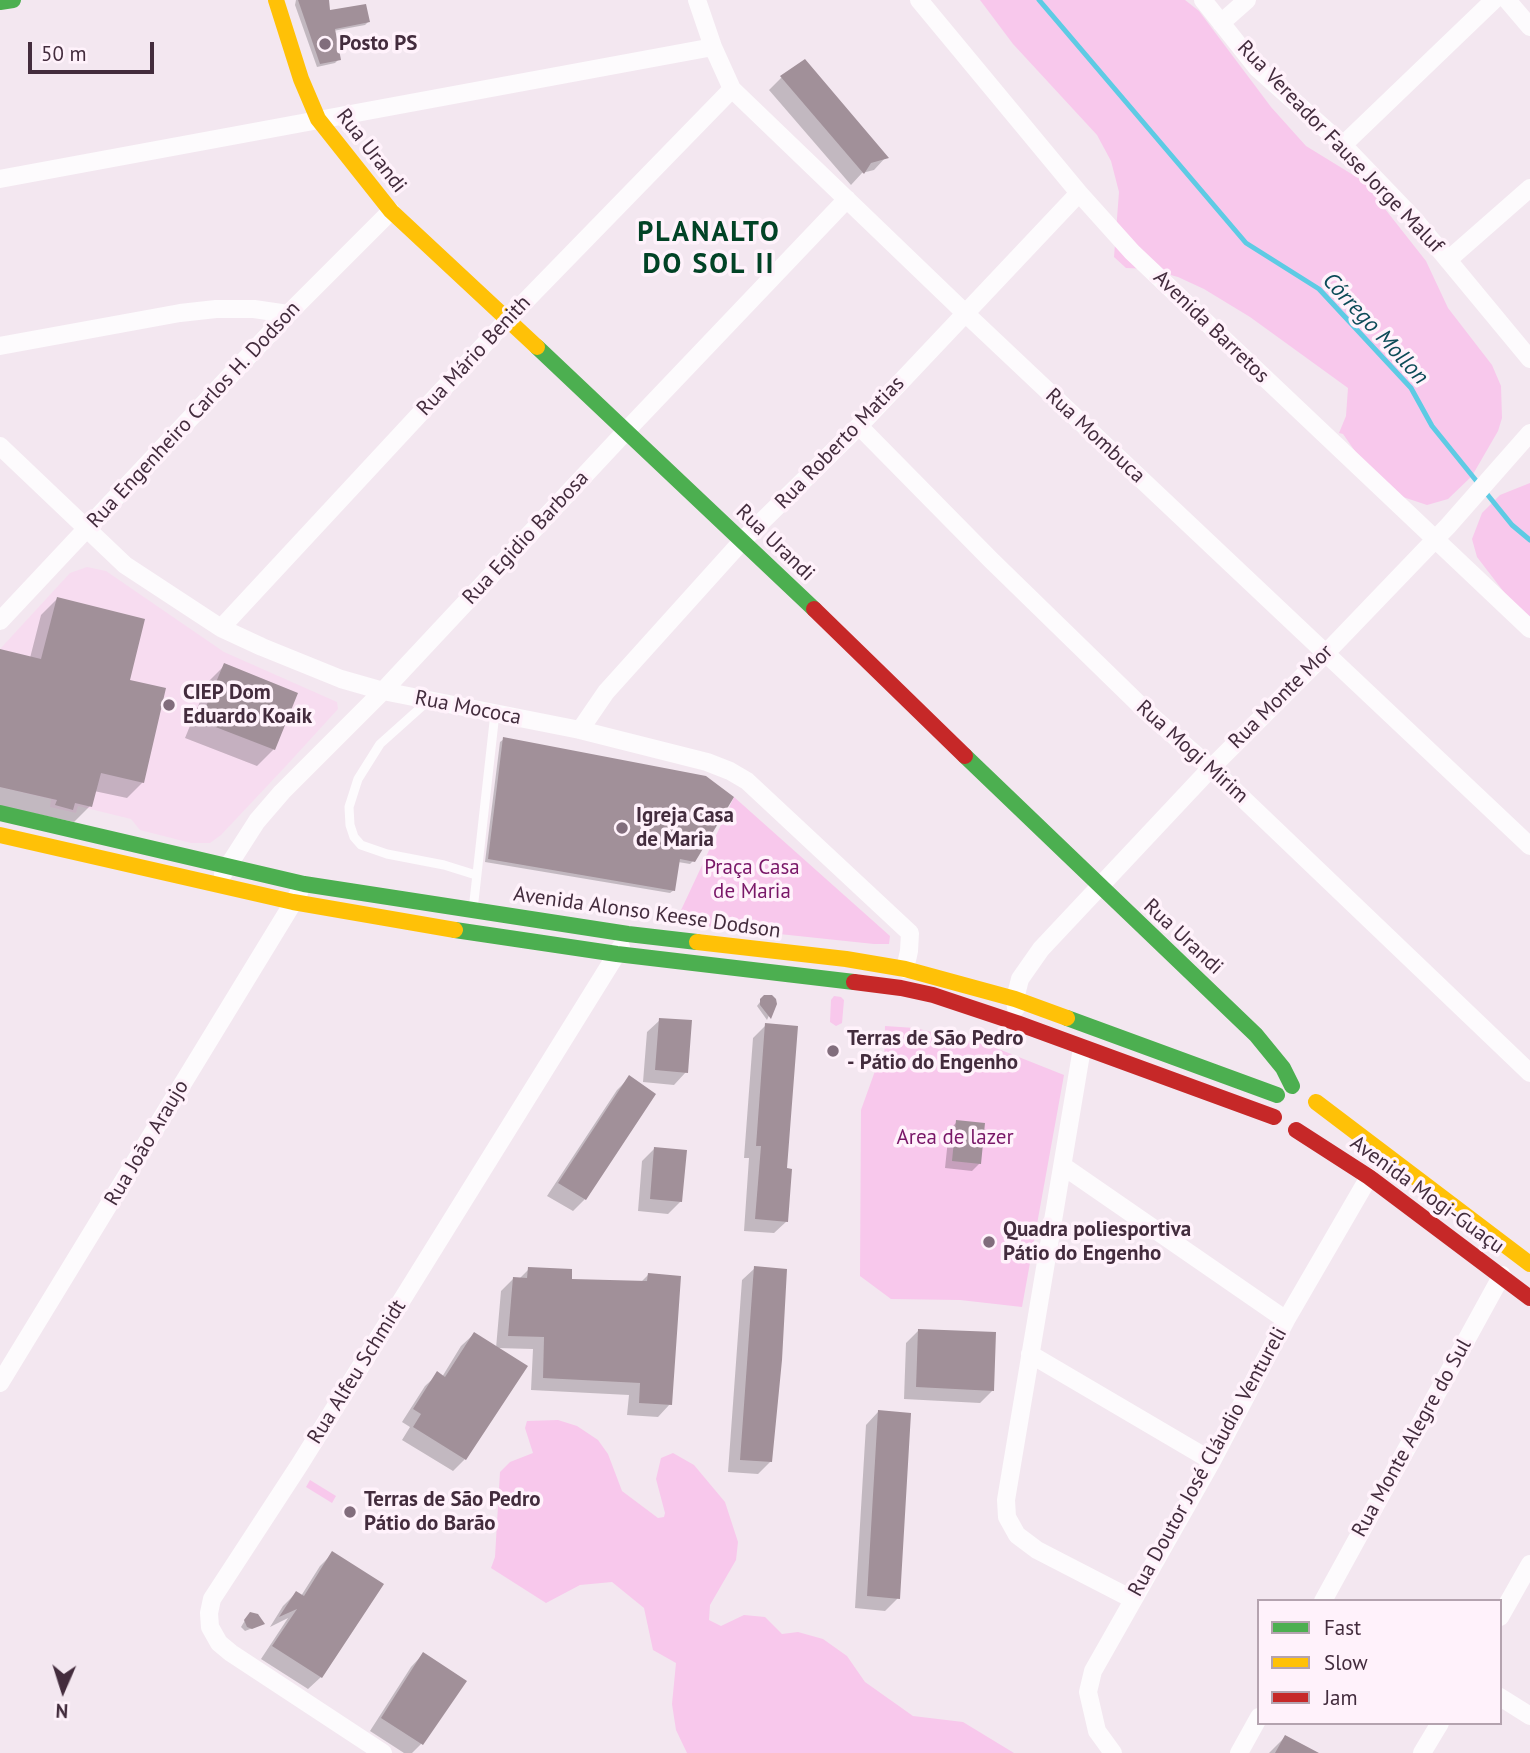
<!DOCTYPE html>
<meta charset="utf-8">
<style>
body{margin:0}
#map{position:relative;width:1530px;height:1753px;overflow:hidden;background:#f3e7f0;font-family:"PT Sans",sans-serif}
canvas{display:block}
.legend{position:absolute;left:1257px;top:1599px;width:245px;height:126px;box-sizing:border-box;background:#fff2fb;border:2px solid #b4a3af;margin:0;padding:9px 12px;list-style:none;font-size:21px;color:#432c3d}
.legend li{display:flex;align-items:center;gap:14px;height:35px}
.legend b{width:35px;border:2px solid #b4a3af}
.north{position:absolute;left:28px;top:1655px;width:70px;height:70px;-webkit-text-stroke:5px #fff2fb;paint-order:stroke;rotate:183deg;font-size:19px;font-weight:700;line-height:28px;text-align:center;color:#432c3d}
.north::after{content:'';display:block;margin:auto;width:24px;height:32px;background:#432c3d;clip-path:polygon(50% 0,100% 100%,50% 72%,0 100%)}
.scale{position:absolute;left:28px;top:42px;width:126px;height:32px;box-sizing:border-box;border:4px solid #432c3d;border-top:0;padding-left:9px;font-size:21px;line-height:24px;white-space:nowrap;color:#432c3d;-webkit-text-stroke:5px #fff2fb;paint-order:stroke}
</style>
<div id="map">
<canvas width="1530" height="1753"></canvas>
<ul class="legend">
<li><b style="height:9px;background:#4caf50"></b>Fast</li>
<li><b style="height:9px;background:#ffc107"></b>Slow</li>
<li><b style="height:9px;background:#c62828"></b>Jam</li>
</ul>
<div class="north">N</div>
<div class="scale">50 m</div>
</div>
<script>
const ctx = document.querySelector('canvas').getContext('2d');
ctx.lineJoin = 'round';
function fill(path, color) { ctx.fillStyle = color; ctx.fill(path, 'evenodd'); }
const toPath = rows => new Path2D(rows.map(r => 'M' + r).join(''));
function stroke(path, color, width, dash) { ctx.strokeStyle = color; ctx.lineWidth = width; ctx.lineCap = dash ? 'butt' : 'round'; ctx.setLineDash(dash || []); ctx.stroke(path); }
function drawText(font, color, halo, rows, align = 'center') {
  ctx.font = font + ' "PT Sans",sans-serif'; ctx.lineWidth = 7; ctx.setLineDash([]); ctx.textBaseline = 'middle'; ctx.strokeStyle = halo; ctx.fillStyle = color; for (const [text, x, y, turn = 0] of rows) {
    ctx.save(); ctx.translate(x, y); ctx.rotate((+turn || 0) * Math.PI / 180); ctx.textAlign = isNaN(turn) ? turn : align; if (halo) ctx.strokeText(text, 0, 0); ctx.fillText(text, 0, 0); ctx.restore();
  }
}
const built = toPath([
 [87,567,106,571,224,652,337,702,338,709,285,767,221,835,210,843,191,843,140,830,131,819,78,806,76,813,50,807,51,799,0,787,0,649,70,573]
]);
const green = toPath([
 [980,0,1185,0,1199,11,1271,107,1306,146,1363,181,1426,261,1448,308,1492,365,1501,386,1502,418,1498,431,1472,476,1448,499,1427,505,1403,497,1357,454,1343,434,1339,433,1346,416,1348,388,1250,317,1204,289,1178,277,1149,269,1126,268,1114,257,1119,192,1111,161,1097,135,1013,44],
 [1530,483,1530,621,1520,613,1477,557,1472,539,1482,513,1500,495],
 [734,797,890,936,889,944,874,944,675,923],
 [834,996,841,997,844,1000,842,1023,836,1026,830,1022,831,1000],
 [885,1026,915,1028,991,1046,1064,1075,1022,1307,960,1300,891,1299,860,1276,861,1110,875,1071,884,1064],
 [558,1420,577,1426,598,1440,608,1454,622,1491,658,1518,664,1517,665,1513,656,1479,661,1458,673,1453,694,1465,725,1502,738,1542,736,1560,710,1605,709,1620,721,1626,744,1615,765,1617,782,1634,798,1632,823,1639,847,1656,865,1682,913,1716,963,1722,1014,1753,687,1753,676,1730,672,1704,676,1663,653,1650,644,1608,612,1582,580,1585,546,1603,491,1568,495,1557,500,1472,510,1462,533,1453,525,1428,527,1421],
 [310,1480,336,1496,332,1503,306,1487],
 '462 1501a9 9 0 1 1 18 0a9 9 0 1 1-18 0Z'
]);
const shadow = toPath([
 [296,0,327,0,329,12,368,22,365,25,333,31,339,59,335,63,317,67,295,5],
 [805,62,886,157,874,170,862,173,851,185,769,90,781,78],
 [57,599,127,681,143,782,127,798,94,791,90,806,74,822,0,806,0,653,30,658,41,615],
 [225,665,274,749,257,766,185,738,208,682],
 [504,739,694,860,690,864,678,862,674,890,670,893,485,862,500,742],
 [763,998,775,1002,767,1020,757,1006],
 [660,1020,686,1072,674,1085,643,1082,647,1032],
 [766,1025,785,1170,787,1221,774,1233,744,1231,749,1158,744,1158,753,1038],
 [629,1078,585,1199,573,1211,547,1196,617,1090],
 [957,1122,980,1163,972,1171,945,1168,949,1130],
 [654,1149,681,1201,668,1214,638,1211,642,1161],
 [755,1268,771,1461,758,1474,728,1472,742,1280],
 [529,1269,570,1280,641,1282,648,1275,670,1404,658,1417,627,1415,629,1395,531,1390,533,1349,496,1348,501,1291,513,1279,519,1279],
 [919,1330,993,1390,980,1403,904,1399,906,1343],
 [474,1334,465,1459,453,1471,402,1440,410,1427,402,1422,425,1386,438,1374,442,1377,461,1346],
 [878,1412,898,1598,885,1611,855,1608,866,1425],
 [332,1554,321,1677,308,1689,261,1659,288,1618,270,1627,283,1606,296,1593,301,1596,320,1566],
 [247,1617,263,1624,245,1631,241,1627],
 [423,1654,421,1744,412,1753,404,1753,370,1731,411,1667],
 [1285,1737,1316,1753,1269,1753]
]);
const stream = toPath([
 [1039,0,1246,243,1319,289,1411,388,1432,426,1512,525,1530,540]
]);
const building = toPath([
 [298,0,329,0,330,10,366,4,370,22,335,29,341,60,320,64],
 [805,59,889,158,871,163,864,174,780,76],
 [57,597,145,619,130,680,166,688,144,783,101,773,92,807,75,803,73,810,55,805,57,800,0,787,0,649,41,659],
 [224,663,298,693,275,750,200,721],
 [503,737,706,776,734,797,695,862,680,859,675,891,488,859],
 [764,995,772,995,776,999,777,1004,771,1019,760,1005,760,999],
 [659,1018,692,1020,688,1073,655,1070],
 [765,1023,798,1026,787,1168,792,1169,788,1222,755,1219,761,1146,756,1146],
 [629,1075,656,1094,586,1200,558,1183],
 [956,1120,985,1123,981,1164,952,1161],
 [654,1147,687,1150,682,1202,650,1199],
 [754,1266,787,1269,782,1360,772,1462,740,1460],
 [528,1267,572,1269,572,1279,647,1281,648,1273,681,1276,672,1405,639,1403,640,1383,543,1378,544,1337,508,1336,513,1277,527,1278],
 [918,1329,996,1332,994,1391,916,1387],
 [474,1332,528,1366,466,1460,413,1427,421,1414,413,1409,437,1371,445,1377],
 [878,1410,911,1413,900,1599,867,1596],
 [332,1551,384,1584,322,1678,272,1646,297,1609,279,1617,296,1591,304,1596],
 [250,1612,258,1614,265,1624,252,1629,247,1627,244,1620],
 [423,1652,467,1681,423,1745,381,1718],
 [1285,1735,1319,1753,1275,1753]
]);
const lane = toPath([
 [428,701,380,744,358,779,349,807,350,825,354,837,361,845,387,854,444,865,476,875],
 [473,910,495,713]
]);
const street = toPath([
 [697,0,713,47,732,89,964,312,1530,846],
 [919,0,1079,193,1132,252,1530,629],
 [1203,0,1257,68,1343,145,1414,219,1530,359],
 [1507,0,1530,27],
 [1221,23,1247,0],
 [1343,145,1494,0],
 [0,179,713,47],
 [1448,260,1530,188],
 [0,346,180,313,216,309,254,309,288,314],
 [859,426,991,560,1147,712,1211,768,1530,1073],
 [0,446,125,565,221,628,262,647,341,679,383,691,580,730,707,762,730,771,747,781,910,933,909,951,905,969],
 [0,621,288,314,391,211],
 [221,628,508,319,732,89],
 [580,730,606,692,743,540,859,426,1079,193],
 [223,874,257,821,282,792,383,691,626,431,847,199],
 [1016,1008,1015,999,1020,979,1041,949,1211,768,1326,653,1448,526,1530,433],
 [1082,1048,1006,1500,1007,1517,1017,1535,1037,1550,1132,1599],
 [1063,1166,1286,1320],
 [1030,1354,1212,1461],
 [0,1383,299,893],
 [1323,1601,1502,1275],
 [1500,1617,1530,1564],
 [1500,1697,1530,1716],
 [383,1753,231,1653,219,1643,210,1627,209,1613,212,1599,300,1464,621,947],
 [1113,1753,1097,1731,1088,1692,1093,1671,1212,1461,1286,1320,1369,1177],
 [1239,1753,1259,1717],
 [1422,1753,1440,1723]
]);
const fast = toPath([
 [0,2,13,0],
 [537,347,814,609],
 [965,756,1256,1035,1283,1068,1292,1086],
 [0,813,304,884,628,934,697,942],
 [455,930,617,954,854,982],
 [1067,1018,1277,1095]
]);
const slow = toPath([
 [276,0,301,79,318,119,391,211,537,347],
 [0,835,293,902,455,930],
 [697,942,846,959,905,969,1015,999,1067,1018],
 [1316,1102,1530,1264]
]);
const jam = toPath([
 [814,609,965,756],
 [854,982,901,988,933,995,1017,1023,1274,1117],
 [1296,1130,1369,1177,1530,1298]
]);
const markers = [
 [325,44,7,"#816d7c"],
 [169,705,7,"#816d7c"],
 [622,828,7,"#816d7c"],
 [833,1051,7,"#816d7c"],
 [989,1242,7,"#816d7c"],
 [350,1512,7,"#816d7c"]
];
const poiNames = [
 ["Posto PS",339,44],
 ["CIEP Dom",183,693],
 ["Eduardo Koaik",183,717],
 ["Igreja Casa",636,816],
 ["de Maria",636,840],
 ["Terras de São Pedro",847,1039],
 ["- Pátio do Engenho",847,1063],
 ["Quadra poliesportiva",1003,1230],
 ["Pátio do Engenho",1003,1254],
 ["Terras de São Pedro",364,1500],
 ["Pátio do Barão",364,1524]
];
const streetNames = [
 ["Rua Vereador Fause Jorge Maluf",1340,147,46],
 ["Rua Urandi",371,151,52],
 ["Avenida Barretos",1211,327,44],
 ["Rua Mário Benith",474,356,-47],
 ["Rua Engenheiro Carlos H. Dodson",194,415,-47],
 ["Rua Mombuca",1095,436,43],
 ["Rua Roberto Matias",840,443,-46],
 ["Rua Egidio Barbosa",526,538,-47],
 ["Rua Urandi",775,543,44],
 ["Rua Monte Mor",1281,697,-45],
 ["Rua Mococa",468,708,11],
 ["Rua Mogi Mirim",1192,752,42],
 ["Avenida Alonso Keese Dodson",647,913,8],
 ["Rua Urandi",1183,937,43],
 ["Rua João Araujo",147,1143,-59],
 ["Avenida Mogi-Guaçu",1427,1195,36],
 ["Rua Alfeu Schmidt",357,1372,-58],
 ["Rua Monte Alegre do Sul",1412,1438,-61],
 ["Rua Doutor José Cláudio Ventureli",1208,1462,-61]
];
const parkNames = [
 ["Praça Casa",752,868],
 ["de Maria",752,892],
 ["Area de lazer",955,1138]
];
const waterNames = [
 ["Córrego Mollon",1375,329,47]
];
const districtNames = [
 ["PLANALTO",709,233],
 ["DO SOL II",709,265]
];
fill(built, '#f7dcf0');
fill(green, '#f8c8ec');
fill(shadow, '#0003');
stroke(stream, '#5ecbe4', 5);
fill(building, '#a19099');
stroke(lane, '#fdfbfd', 9);
stroke(street, '#fdfbfd', 18);
stroke(fast, '#4caf50', 16);
stroke(slow, '#ffc107', 16);
stroke(jam, '#c62828', 16);
for (const [x, y, r, color] of markers) { const dot = new Path2D(); dot.arc(x, y, r, 0, 2 * Math.PI); ctx.fillStyle = color; ctx.fill(dot); stroke(dot, '#fff2fb', 2.5); }
drawText('bold 21px', '#432c3d', '#fff2fb', poiNames, 'left');
drawText('21px', '#432c3d', '#fff2fb', streetNames);
drawText('21px', '#791768', '#fff2fb', parkNames);
drawText('italic 23px', '#0c4b58', '#fff2fb', waterNames);
ctx.letterSpacing = '2px';
drawText('bold 28px', '#024326', '#fff2fb', districtNames);
ctx.letterSpacing = '0px';
</script>
